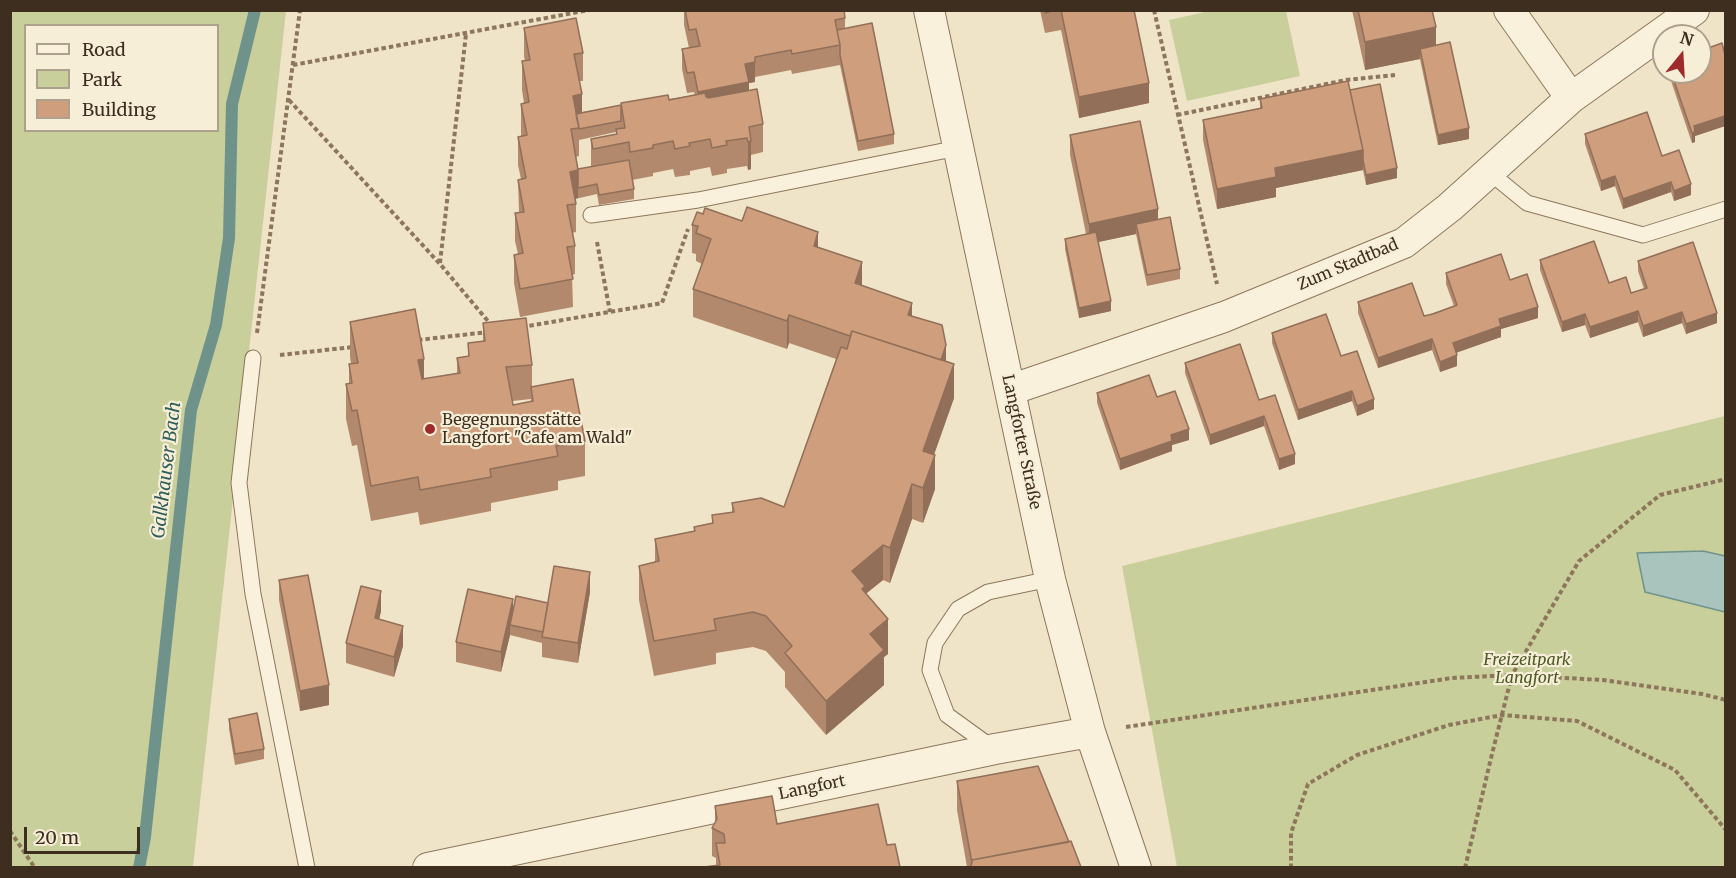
<!DOCTYPE html>
<meta charset="utf-8">
<style>
body{margin:0}
#map{position:relative;width:1736px;height:878px;overflow:hidden;background:#f0e4c8;font-family:Merriweather,serif}
canvas{display:block}
.frame{position:absolute;inset:0;border:12px solid #3d2e20;pointer-events:none}
.legend{position:absolute;left:24px;top:24px;width:195px;height:108px;box-sizing:border-box;background:#f7eed8;border:2px solid #ada18e;margin:0;padding:8px 10px;list-style:none;font-size:18px;color:#3d2e20}
.legend li{display:flex;align-items:center;gap:12px;height:30px}
.legend b{width:30px;border:2px solid #ada18e}
.north{position:absolute;left:1652px;top:24px;width:60px;height:60px;box-sizing:border-box;background:#f7eed8;border:2px solid #ada18e;border-radius:50%;rotate:18deg;font-size:16px;font-weight:700;line-height:24px;text-align:center;color:#3d2e20}
.north::after{content:'';display:block;margin:auto;width:21px;height:27px;background:#9e2a2b;clip-path:polygon(50% 0,100% 100%,50% 72%,0 100%)}
.scale{position:absolute;left:24px;top:827px;width:116px;height:27px;box-sizing:border-box;border:3px solid #3d2e20;border-top:0;padding-left:8px;font-size:18px;line-height:21px;white-space:nowrap;color:#3d2e20;-webkit-text-stroke:4px #f7eed8;paint-order:stroke}
</style>
<div id="map">
<canvas width="1736" height="878"></canvas>
<div class="frame"></div>
<ul class="legend">
<li><b style="height:8px;background:#faf1dc"></b>Road</li>
<li><b style="height:16px;background:#c9cf9b"></b>Park</li>
<li><b style="height:16px;background:#cf9f7d"></b>Building</li>
</ul>
<div class="north">N</div>
<div class="scale">20 m</div>
</div>
<script>
const ctx = document.querySelector('canvas').getContext('2d');
ctx.lineJoin = 'round';
function fill(path, color) { ctx.fillStyle = color; ctx.fill(path, 'evenodd'); }
const toPath = rows => new Path2D(rows.map(r => 'M' + r).join(''));
function stroke(path, color, width, dash) { ctx.strokeStyle = color; ctx.lineWidth = width; ctx.lineCap = dash ? 'butt' : 'round'; ctx.setLineDash(dash || []); ctx.stroke(path); }
function drawText(font, color, halo, rows, align = 'center') {
  ctx.font = font + ' Merriweather,serif'; ctx.lineWidth = 4.5; ctx.setLineDash([]); ctx.textBaseline = 'middle'; ctx.strokeStyle = halo; ctx.fillStyle = color; for (const [text, x, y, turn = 0] of rows) {
    ctx.save(); ctx.translate(x, y); ctx.rotate((+turn || 0) * Math.PI / 180); ctx.textAlign = isNaN(turn) ? turn : align; if (halo) ctx.strokeText(text, 0, 0); ctx.fillText(text, 0, 0); ctx.restore();
  }
}
const green = toPath([
 [1214,10,1286,11,1300,76,1187,101,1169,20],
 [10,11,286,11,193,867,11,867],
 [26,26,218,26,218,130,26,130],
 [1725,416,1725,867,1177,867,1122,566]
]);
const water = toPath([
 [1703,551,1725,556,1725,612,1645,592,1637,553,1703,551]
]);
const stream = toPath([
 [139,868,145,837,191,410,216,325,229,238,232,104,255,10]
]);
const path = toPath([
 [1154,10,1217,284],
 [293,65,589,10],
 [289,100,440,264,492,326],
 [1177,115,1346,80,1395,75],
 [597,242,610,312],
 [440,263,466,34],
 [522,327,662,303,688,229],
 [257,333,300,10],
 [418,340,488,332],
 [280,355,353,347],
 [1126,727,1452,678,1512,675,1603,680,1702,694,1726,700],
 [10,831,35,868],
 [1291,868,1291,833,1308,784,1357,755,1449,725,1502,715,1577,721,1675,770,1726,830],
 [1465,868,1492,754,1512,675,1579,561,1660,495,1726,479]
]);
const service = toPath([
 [1489,172,1527,203,1643,235,1726,209],
 [591,215,698,200,958,148],
 [253,358,239,483,253,594,307,868],
 [994,749,947,715,930,670,935,643,958,609,988,592,1050,579]
]);
const minor = toPath([
 [929,10,1050,579,1090,732,1136,868],
 [1509,10,1571,98],
 [1010,390,1224,317,1404,243,1450,207,1571,98,1694,10],
 [428,868,995,749,1090,732]
]);
const wall = toPath([
 [684,10,844,10,845,18,845,28,894,134,894,144,858,151,840,65,792,74,791,70,755,77,755,82,749,83,749,90,763,124,763,152,751,155,751,169,748,170,747,166,727,169,727,173,712,176,710,167,690,171,690,175,675,177,673,169,653,173,653,176,632,180,634,189,634,199,599,205,597,194,575,199,576,204,576,232,572,233,575,246,575,274,572,275,573,307,520,317,514,283,514,255,518,254,515,241,515,213,519,212,518,180,521,179,518,165,518,137,521,136,521,104,524,103,522,90,522,61,525,61,524,56,524,28,583,53,583,81,579,81,582,112,695,95,694,92,687,93,682,69,682,49,689,48,684,25],
 [616,132,616,134,591,139,591,167,578,169,576,157,579,156,579,140],
 [1040,10,1134,10,1149,103,1079,118,1061,30,1045,33],
 [1352,10,1432,10,1436,45,1469,139,1438,145,1420,59,1365,70],
 [1725,55,1725,126,1695,136,1695,142,1692,143,1668,72,1700,72],
 [1350,90,1397,178,1366,185,1363,170,1276,188,1276,197,1217,209,1203,140,1203,120,1260,108,1260,99],
 [1585,134,1662,156,1691,195,1674,201,1671,192,1623,209,1615,186,1601,191,1585,144],
 [1070,135,1158,220,1180,269,1180,279,1147,286,1136,234,1098,242,1111,311,1079,318,1065,249,1065,239,1086,234,1070,155],
 [692,225,818,247,862,285,912,316,946,361,954,398,934,454,935,489,923,523,912,519,890,583,883,580,866,594,888,654,884,657,884,685,826,735,785,687,785,672,766,651,753,647,716,653,716,664,654,676,639,600,639,566,655,562,655,539,694,531,694,527,712,523,712,515,732,512,732,503,784,507,836,359,789,343,787,349,693,317,693,289,702,264,696,261,696,254,692,253],
 [1540,260,1609,283,1631,293,1644,289,1638,271,1638,261,1717,323,1686,334,1682,323,1643,337,1638,322,1590,338,1585,325,1562,332,1540,270],
 [1446,273,1510,280,1538,318,1501,329,1501,337,1456,352,1457,366,1440,372,1432,350,1378,368,1358,313,1358,302,1424,316,1454,306,1446,284],
 [350,322,424,379,457,373,457,358,468,356,468,343,483,341,483,323,532,365,532,387,585,441,585,476,558,481,558,490,491,503,491,511,420,525,418,512,371,521,357,445,352,446,346,419,346,384,349,384,349,364,351,364,350,356],
 [531,399,531,402,513,405,513,401],
 [1272,333,1341,356,1374,409,1357,416,1352,401,1298,420,1272,343],
 [1185,363,1259,400,1295,464,1279,470,1264,426,1210,445,1185,373],
 [1097,393,1157,397,1189,440,1172,445,1172,451,1120,470,1097,403],
 [279,580,329,705,300,711,279,600],
 [590,592,578,663,542,657,542,643,510,635,501,672,456,662,456,642,513,607,548,603],
 [381,611,379,619,403,646,394,677,346,663,346,643],
 [229,719,264,749,264,759,235,765,229,729],
 [957,781,1069,842,1081,867,967,867,957,810],
 [715,806,777,824,887,845,716,865,716,858,712,856,712,828,715,822]
]);
const shadedWall = toPath([
 [1436,27,1436,56,1420,49,1420,59,1365,70,1365,42],
 [755,62,755,82,749,83,749,102,698,112,698,92,745,64],
 [1149,83,1149,103,1079,118,1079,97],
 [582,94,582,123,575,124,573,96],
 [1725,116,1725,126,1695,136,1695,142,1692,143,1692,133,1694,126],
 [1469,128,1469,139,1438,145,1438,135],
 [751,141,751,169,748,170,748,142],
 [1363,150,1363,170,1276,188,1276,197,1217,209,1217,189,1275,168],
 [1397,168,1397,178,1366,185,1366,175],
 [578,170,578,198,570,200,570,172],
 [1615,176,1615,186,1601,191,1601,181],
 [1671,182,1671,192,1623,209,1623,199],
 [1691,184,1691,195,1674,201,1674,191],
 [1158,209,1158,229,1136,224,1136,234,1089,244,1089,224],
 [818,232,818,260,814,246],
 [862,262,862,290,855,283],
 [1111,301,1111,311,1079,318,1079,308],
 [912,303,912,331,908,315],
 [1538,307,1538,318,1501,329,1501,337,1453,354,1453,343,1499,319],
 [1638,311,1638,322,1590,338,1590,327],
 [1682,312,1682,323,1643,337,1643,326],
 [1717,313,1717,323,1686,334,1686,324],
 [1585,314,1585,325,1562,332,1562,322],
 [789,315,789,343,787,349,787,321],
 [1432,339,1432,350,1378,368,1378,358],
 [946,345,946,374,938,365],
 [1457,355,1457,366,1440,372,1440,362],
 [424,359,424,394,418,360],
 [954,364,954,398,923,486,923,451],
 [1352,391,1352,401,1298,420,1298,410],
 [1374,399,1374,409,1357,416,1357,406],
 [1264,416,1264,426,1210,445,1210,435],
 [1189,429,1189,440,1172,445,1172,451,1120,470,1120,459,1171,435],
 [1295,454,1295,464,1279,470,1279,459],
 [935,455,935,489,923,523,923,488],
 [912,484,912,519,890,583,890,548],
 [883,545,883,580,865,594,852,571],
 [590,572,590,592,578,663,578,643],
 [381,591,381,611,375,638,375,618],
 [513,599,513,619,510,625,510,635,501,672,501,652],
 [888,619,888,654,884,657,884,685,826,735,826,701,870,634],
 [403,626,403,646,394,677,394,657],
 [329,685,329,705,300,711,300,691]
]);
const building = toPath([
 [685,10,844,10,845,18,835,20,840,45,792,54,791,50,755,57,755,62,745,64,749,82,698,92,694,72,687,73,682,49,700,46,696,29,689,30,685,10],
 [1045,10,1057,10,1045,13,1045,10],
 [1061,10,1134,10,1149,83,1079,97,1061,10],
 [1358,10,1432,10,1436,27,1365,42,1358,10],
 [576,18,583,53,574,54,582,94,573,96,579,128,571,129,578,170,570,172,576,204,567,205,575,246,567,247,573,279,520,289,514,255,523,253,515,213,524,212,518,180,526,178,518,137,527,135,521,104,529,102,522,61,530,60,524,28,576,18],
 [872,23,894,134,858,141,840,55,840,45,837,30,872,23],
 [1450,42,1469,128,1438,135,1420,49,1450,42],
 [1722,43,1725,55,1725,116,1694,126,1695,132,1692,133,1671,72,1700,72,1700,51,1722,43],
 [1348,81,1363,150,1275,168,1276,177,1217,189,1203,120,1262,108,1260,99,1348,81],
 [1380,84,1397,168,1366,175,1363,160,1363,150,1350,90,1380,84],
 [757,89,763,124,749,127,751,141,748,142,747,138,726,141,727,145,712,148,710,139,689,143,690,146,675,149,673,141,653,145,653,148,630,152,629,142,593,149,591,139,617,134,616,129,625,128,621,103,668,95,669,100,705,93,706,97,708,97,708,98,757,89],
 [621,105,621,121,579,129,576,114,621,105],
 [1647,112,1662,156,1679,150,1691,184,1674,191,1671,182,1623,199,1615,176,1601,181,1585,134,1647,112],
 [1140,121,1158,209,1089,224,1070,135,1140,121],
 [629,160,634,189,599,195,597,184,578,188,578,169,629,160],
 [747,207,818,232,814,246,862,262,855,283,912,303,908,315,942,325,946,345,941,360,852,331,850,336,789,315,787,321,693,289,711,239,696,233,698,226,692,225,697,212,703,214,705,208,742,221,747,207],
 [1170,217,1180,269,1147,275,1136,224,1170,217],
 [1096,232,1111,301,1079,308,1065,239,1096,232],
 [1594,241,1609,283,1626,277,1631,293,1647,288,1638,261,1693,242,1717,313,1686,324,1682,312,1643,326,1638,311,1590,327,1585,314,1562,322,1540,260,1594,241],
 [1501,254,1510,280,1527,274,1538,307,1499,319,1501,326,1453,343,1457,355,1440,362,1432,339,1378,358,1358,302,1412,283,1424,316,1433,314,1457,305,1446,273,1501,254],
 [415,309,424,359,418,360,422,379,460,373,457,358,469,356,468,343,485,341,483,323,526,318,532,365,506,367,513,405,533,401,531,387,573,379,585,441,556,446,558,456,490,469,491,477,420,490,418,477,371,486,357,410,352,411,346,384,352,383,349,364,358,363,350,322,415,309],
 [1326,314,1341,356,1357,351,1374,399,1357,406,1352,391,1298,410,1272,333,1326,314],
 [852,331,954,364,923,451,935,455,923,488,912,484,890,548,883,545,852,571,865,586,862,589,888,619,870,634,884,650,826,701,785,653,792,646,766,616,753,612,714,619,716,630,654,641,639,566,659,561,655,539,695,531,694,527,713,523,712,515,734,512,732,503,761,498,784,507,841,347,847,349,852,331],
 [1240,344,1259,400,1275,395,1295,454,1279,459,1264,416,1210,435,1185,363,1240,344],
 [1149,375,1157,397,1175,391,1189,429,1171,435,1172,441,1120,459,1097,393,1149,375],
 [554,566,590,572,578,643,542,637,554,566],
 [308,575,329,685,300,691,279,580,308,575],
 [361,586,381,591,375,618,403,626,394,657,346,643,361,586],
 [468,589,513,599,501,652,456,642,468,589],
 [516,596,548,603,543,632,510,625,516,596],
 [257,713,264,749,235,754,229,719,257,713],
 [1038,766,1069,842,972,860,972,863,957,781,1038,766],
 [772,796,777,824,878,804,887,845,895,844,900,867,704,867,720,865,716,843,725,843,724,834,712,828,717,819,715,806,772,796],
 [1071,841,1081,867,971,867,972,860,1071,841]
]);
const markers = [
 [430,429,6,"#9e2a2b"]
];
const streetNames = [
 ["Zum Stadtbad",1348,265,-23],
 ["Langforter Straße",1021,442,78],
 ["Langfort",812,788,-12]
];
const poiNames = [
 ["Begegnungsstätte",442,420],
 ["Langfort \"Cafe am Wald\"",442,438]
];
const parkNames = [
 ["Freizeitpark",1527,660],
 ["Langfort",1527,678]
];
const waterNames = [
 ["Galkhauser Bach",167,470,-83]
];
fill(green, '#c9cf9b');
fill(water, '#a9c4bc');
stroke(water, '#6f938a', 1.5);
stroke(stream, '#6f938a', 12);
stroke(service, '#8d765c', 17);
stroke(minor, '#8d765c', 32);
stroke(path, '#8d765c', 4, [4.5, 3]);
stroke(service, '#faf1dc', 15);
stroke(minor, '#faf1dc', 30);
fill(wall, '#b2896c');
fill(shadedWall, '#916f58');
fill(building, '#cf9f7d');
stroke(building, '#916f58', 1.5);
for (const [x, y, r, color] of markers) { const dot = new Path2D(); dot.arc(x, y, r, 0, 2 * Math.PI); ctx.fillStyle = color; ctx.fill(dot); stroke(dot, '#f7eed8', 2); }
drawText('16px', '#3d2e20', '#f7eed8', streetNames);
drawText('16px', '#3d2e20', '#f7eed8', poiNames, 'left');
drawText('italic 16px', '#4d5a26', '#f7eed8', parkNames);
drawText('italic 18px', '#2f5d5a', '#f7eed8', waterNames);
</script>
